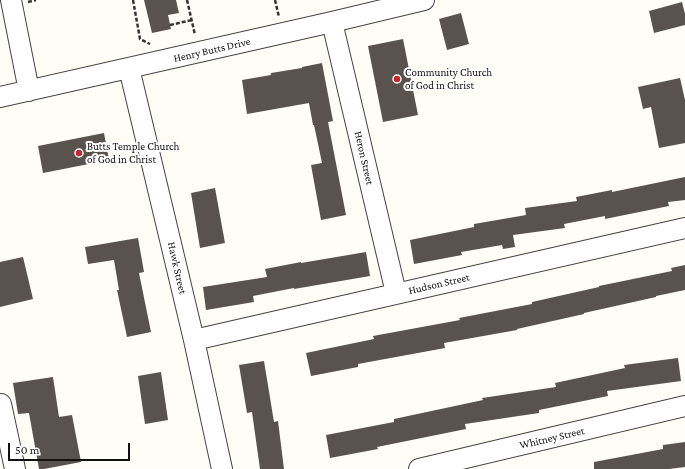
<!DOCTYPE html>
<style>
body{margin:0}
#map{position:relative;width:685px;height:469px;overflow:hidden;background:#fffdf5;font-family:"Crimson Pro",serif}
canvas{display:block}
.scale{position:absolute;left:8px;top:443px;width:122px;height:18px;box-sizing:border-box;border:2px solid #111;border-top:0;padding-left:5px;font-size:12px;line-height:14px;white-space:nowrap;color:#111;-webkit-text-stroke:3px #fff;paint-order:stroke}
</style>
<div id="map">
<canvas width="685" height="469"></canvas>
<div class="scale">50 m</div>
</div>
<script>
const ctx = document.querySelector('canvas').getContext('2d');
ctx.lineJoin = 'round';
function fill(path, color) { ctx.fillStyle = color; ctx.fill(path, 'evenodd'); }
const toPath = rows => new Path2D(rows.map(r => 'M' + r).join(''));
function stroke(path, color, width, dash) { ctx.strokeStyle = color; ctx.lineWidth = width; ctx.lineCap = dash ? 'butt' : 'round'; ctx.setLineDash(dash || []); ctx.stroke(path); }
function drawText(font, color, halo, rows, align = 'center') {
  ctx.font = font + ' "Crimson Pro",serif'; ctx.lineWidth = 4; ctx.setLineDash([]); ctx.textBaseline = 'middle'; ctx.strokeStyle = halo; ctx.fillStyle = color; for (const [text, x, y, turn = 0] of rows) {
    ctx.save(); ctx.translate(x, y); ctx.rotate((+turn || 0) * Math.PI / 180); ctx.textAlign = isNaN(turn) ? turn : align; if (halo) ctx.strokeText(text, 0, 0); ctx.fillText(text, 0, 0); ctx.restore();
  }
}
const building = toPath([
 [144,0,176,0,179,13,168,15,171,29,152,33],
 [682,2,685,14,685,25,654,33,649,11],
 [461,13,469,44,447,50,439,19],
 [403,39,418,115,383,122,368,46],
 [322,63,333,121,328,122,346,215,321,220,311,165,322,163,314,125,313,125,309,103,247,114,242,80,271,75,271,73,302,68,302,67],
 [680,78,685,100,685,143,659,148,651,107,643,109,638,87],
 [104,133,109,160,43,173,38,146],
 [685,177,685,200,668,202,669,206,605,219,605,216,564,224,565,228,513,235,515,247,503,249,502,245,461,252,462,255,414,264,410,240,474,227,474,224,526,215,525,208,577,201,576,197,612,190,612,192],
 [215,188,225,243,200,248,191,193],
 [138,238,144,272,139,273,151,332,127,337,117,290,119,290,114,260,88,264,85,247],
 [366,252,370,276,294,289,294,288,253,296,254,302,206,310,203,287,267,277,265,269,301,262,301,263],
 [23,257,33,299,0,307,0,262],
 [685,265,685,290,656,296,656,297,584,313,584,314,517,329,517,330,444,343,445,348,358,364,358,367,311,376,306,353,374,339,373,336,460,320,459,318,532,304,532,302,599,287,599,286,672,271,671,268],
 [678,358,681,381,607,391,608,396,539,410,539,413,465,424,466,429,377,447,378,449,330,458,326,435,394,422,394,419,483,400,482,398,556,387,555,383,625,368,624,365],
 [264,361,274,422,278,421,284,469,260,469,252,412,247,413,239,365],
 [161,372,168,420,145,424,138,376],
 [53,377,59,417,72,415,81,462,44,469,39,469,29,413,18,414,13,383],
 [685,442,685,467,669,469,594,469,594,462,663,449,663,445]
]);
const path = toPath([
 [133,0,140,39,150,44],
 [187,0,195,35],
 [275,0,279,17],
 [28,2,36,0],
 [170,25,192,20]
]);
const minor = toPath([
 [11,0,29,91],
 [332,22,396,293],
 [129,68,194,340,222,469],
 [0,97,332,22,424,0],
 [194,340,685,228],
 [0,404,1,404,15,469],
 [419,469,685,406]
]);
const markers = [
 [397,79,4,"#c4262e"],
 [79,153,4,"#c4262e"]
];
const streetNames = [
 ["Henry Butts Drive",212,50,-13],
 ["Heron Street",364,158,77],
 ["Hawk Street",177,268,77],
 ["Hudson Street",439,284,-13],
 ["Whitney Street",552,438,-13]
];
const poiNames = [
 ["Community Church",405,73],
 ["of God in Christ",405,86],
 ["Butts Temple Church",87,147],
 ["of God in Christ",87,160]
];
fill(building, '#5a524d');
stroke(minor, '#444', 22);
stroke(path, '#333', 2.5, [4, 2]);
stroke(minor, '#fff', 20);
for (const [x, y, r, color] of markers) { const dot = new Path2D(); dot.arc(x, y, r, 0, 2 * Math.PI); ctx.fillStyle = color; ctx.fill(dot); stroke(dot, '#fff', 1.5); }
drawText('11px', '#111', '#fff', streetNames);
drawText('11px', '#111', '#fff', poiNames, 'left');
</script>
